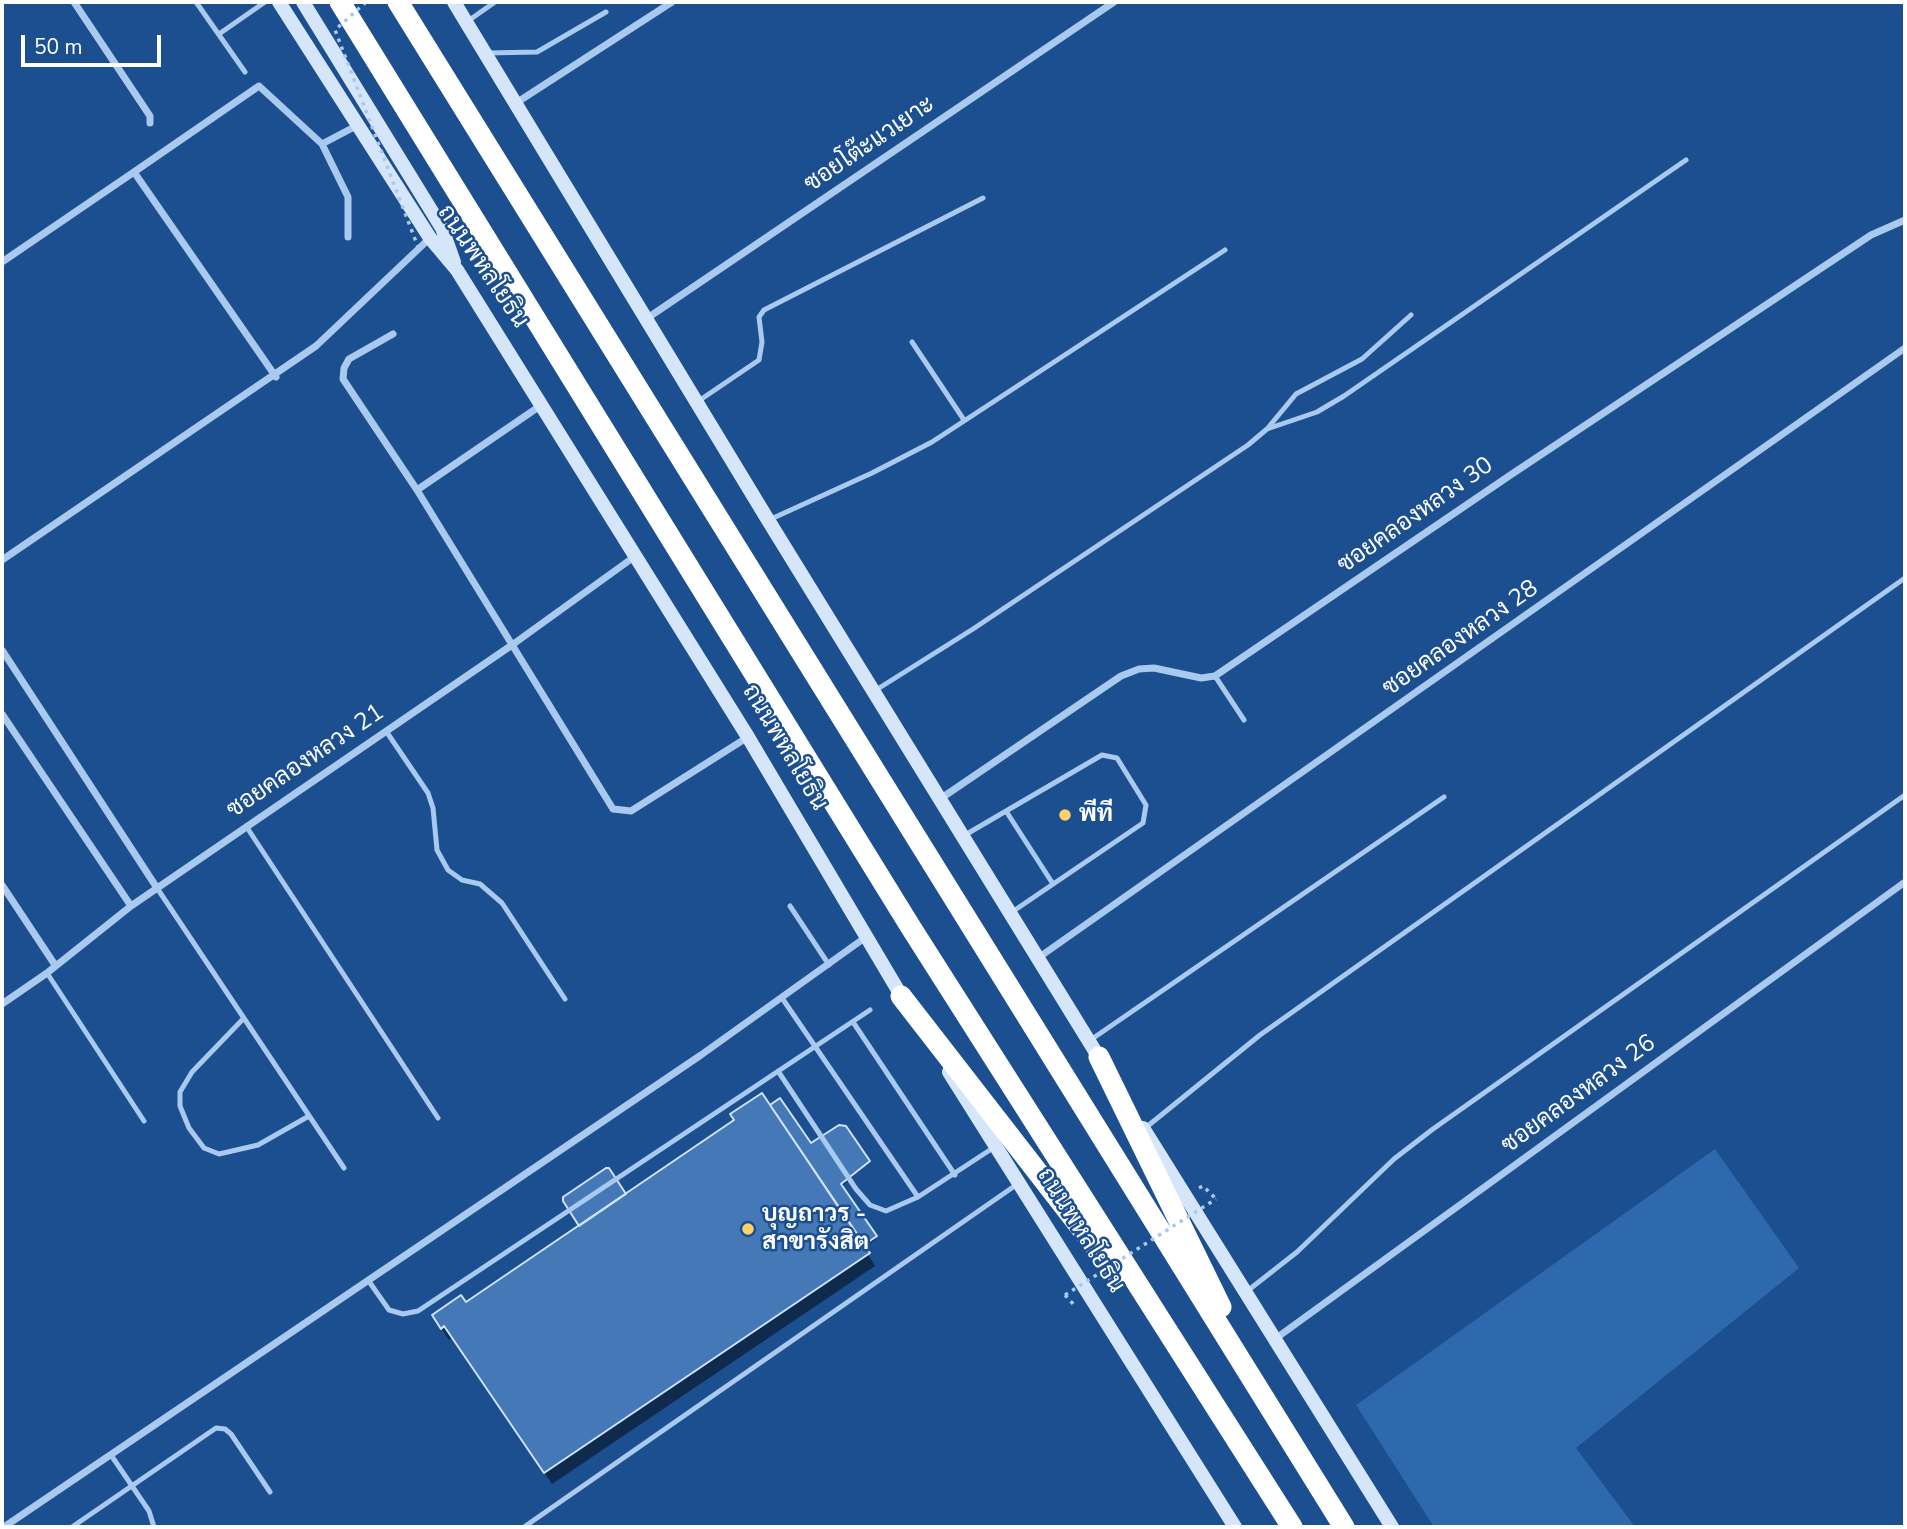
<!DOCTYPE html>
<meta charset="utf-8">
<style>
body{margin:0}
#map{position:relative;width:1907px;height:1529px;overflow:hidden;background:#1b4f8f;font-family:"Nunito Sans",sans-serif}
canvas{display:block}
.frame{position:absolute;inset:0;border:4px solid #fff;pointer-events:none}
.scale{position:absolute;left:21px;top:35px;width:140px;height:32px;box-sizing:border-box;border:4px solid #fff;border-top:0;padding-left:9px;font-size:21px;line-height:24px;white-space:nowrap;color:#fff;-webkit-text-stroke:5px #1b4f8f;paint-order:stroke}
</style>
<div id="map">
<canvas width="1907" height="1529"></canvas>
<div class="frame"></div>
<div class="scale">50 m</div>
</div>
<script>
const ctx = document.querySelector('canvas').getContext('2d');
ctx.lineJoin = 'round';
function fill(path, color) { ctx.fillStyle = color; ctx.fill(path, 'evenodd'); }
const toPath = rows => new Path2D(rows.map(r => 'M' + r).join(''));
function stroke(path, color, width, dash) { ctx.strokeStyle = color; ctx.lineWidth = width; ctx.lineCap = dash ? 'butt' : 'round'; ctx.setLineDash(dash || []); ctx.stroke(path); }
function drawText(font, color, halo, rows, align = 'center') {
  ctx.font = font + ' "Nunito Sans",Sarabun,sans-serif'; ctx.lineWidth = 5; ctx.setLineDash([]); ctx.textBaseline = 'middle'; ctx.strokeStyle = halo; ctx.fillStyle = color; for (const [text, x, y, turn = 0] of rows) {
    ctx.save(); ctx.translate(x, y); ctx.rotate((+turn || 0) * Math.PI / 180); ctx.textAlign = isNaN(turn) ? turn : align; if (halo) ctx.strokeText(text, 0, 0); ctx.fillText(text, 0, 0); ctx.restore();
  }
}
const green = toPath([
 [1715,1149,1799,1268,1576,1448,1635,1527,1434,1527,1356,1405]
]);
const shadow = toPath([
 [769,1107,811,1146,869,1162,841,1187,876,1239,864,1248,875,1266,552,1484,453,1337,449,1340,441,1328,466,1305,626,1196]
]);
const building = toPath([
 [762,1093,870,1253,544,1473,444,1326,441,1329,432,1315,461,1295,466,1302,734,1120,730,1114,762,1093],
 [780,1098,811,1143,839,1125,846,1126,870,1161,841,1184,877,1236,864,1245,770,1105,780,1098],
 [606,1168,609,1168,626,1194,579,1226,563,1201,563,1197,606,1168]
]);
const path = toPath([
 [1199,1188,1203,1186,1216,1199],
 [1065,1295,1075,1306]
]);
const lane = toPath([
 [196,2,245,72],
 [468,21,495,2],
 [219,34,265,2],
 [487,53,537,52,606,12],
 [912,342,964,420],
 [697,402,759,360,762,342,759,317,764,310,983,198],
 [1267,429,1317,412,1344,396,1686,160],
 [771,519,872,473,932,442,1225,250],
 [1215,676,1244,720],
 [876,690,973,629,1248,445,1267,429,1296,394,1362,359,1411,315],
 [386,731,428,793,433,808,437,850,448,870,462,880,480,884,502,903,565,999],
 [1006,811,1053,884],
 [246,826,438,1118],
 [965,835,1102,755,1117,758,1146,805,1143,823,1012,912],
 [157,888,344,1168],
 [790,906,829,965],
 [47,973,144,1121],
 [782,998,918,1197],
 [244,1018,192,1072,180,1092,180,1106,189,1128,204,1148,219,1154,258,1145,309,1116],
 [853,1022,955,1175],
 [1089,1041,1444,797],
 [778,1071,856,1189,870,1205,886,1211,918,1197,993,1148],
 [1144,1129,1260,1035,1905,578],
 [368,1280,389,1310,403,1314,418,1311,870,1010],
 [1246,1292,1297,1252,1394,1159,1433,1129,1905,795],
 [111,1455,149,1511,154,1527],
 [72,1527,216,1428,225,1429,231,1434,270,1492],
 [524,1527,1016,1185]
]);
const street = toPath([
 [74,2,150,116,150,123],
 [516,103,672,2],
 [322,144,358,125],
 [134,172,259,86,322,144,348,197,348,237],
 [2,262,134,172,276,377],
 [646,319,1114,2],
 [393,334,349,359,344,368,343,379,417,490],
 [540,406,417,490,613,809,631,811,748,737],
 [2,560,316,346,430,238],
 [2,650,157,888],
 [2,714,131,906],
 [940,799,1121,676,1139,669,1154,668,1201,678,1215,676,1509,476,1871,235,1905,220],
 [2,885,55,965],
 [1038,958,1905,348],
 [2,1004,47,973,131,906,512,645,634,557],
 [1275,1339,1905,882],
 [4,1527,701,1055,866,937]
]);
const secondary = toPath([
 [279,2,430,238,457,270,748,737,905,1002],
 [303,2,442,228,454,262],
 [454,2,768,520,1103,1064],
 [949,1072,1235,1527],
 [1143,1128,1392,1527]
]);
const highway = toPath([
 [340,2,910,926,1292,1527],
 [398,2,1344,1527],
 [901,996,1119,1277],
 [1099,1057,1221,1307]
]);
const pathBridge = toPath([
 [366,2,335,30,418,247],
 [1065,1295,1216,1199]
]);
const markers = [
 [1065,815,7,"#ffd166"],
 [748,1229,7,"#ffd166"]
];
const streetNames = [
 ["ซอยโต๊ะแวเยาะ",870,145,-34],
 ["ถนนพหลโยธิน",482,267,56],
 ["ซอยคลองหลวง 30",1416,516,-35],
 ["ซอยคลองหลวง 28",1461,639,-35],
 ["ถนนพหลโยธิน",784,748,59],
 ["ซอยคลองหลวง 21",306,762,-34],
 ["ซอยคลองหลวง 26",1579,1095,-36],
 ["ถนนพหลโยธิน",1080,1231,58]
];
const poiNames = [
 ["พีที",1079,815],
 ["บุญถาวร -",762,1215],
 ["สาขารังสิต",762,1243]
];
fill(green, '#2e69ad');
fill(shadow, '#0007');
fill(building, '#4478b7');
stroke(building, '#cfe3fa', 2);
stroke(path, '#a9c9ee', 3.5, [3.5, 5]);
stroke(lane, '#a9c9ee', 5);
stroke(street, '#a9c9ee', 7);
stroke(secondary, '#d6e6fa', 14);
stroke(highway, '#fff', 21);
stroke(pathBridge, '#a9c9ee', 3.5, [3.5, 5]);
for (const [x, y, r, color] of markers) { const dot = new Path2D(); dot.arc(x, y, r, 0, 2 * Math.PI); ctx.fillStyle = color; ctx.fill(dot); stroke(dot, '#1b4f8f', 2.5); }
drawText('24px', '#fff', '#1b4f8f', streetNames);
drawText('bold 24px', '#fff', '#1b4f8f', poiNames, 'left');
</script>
